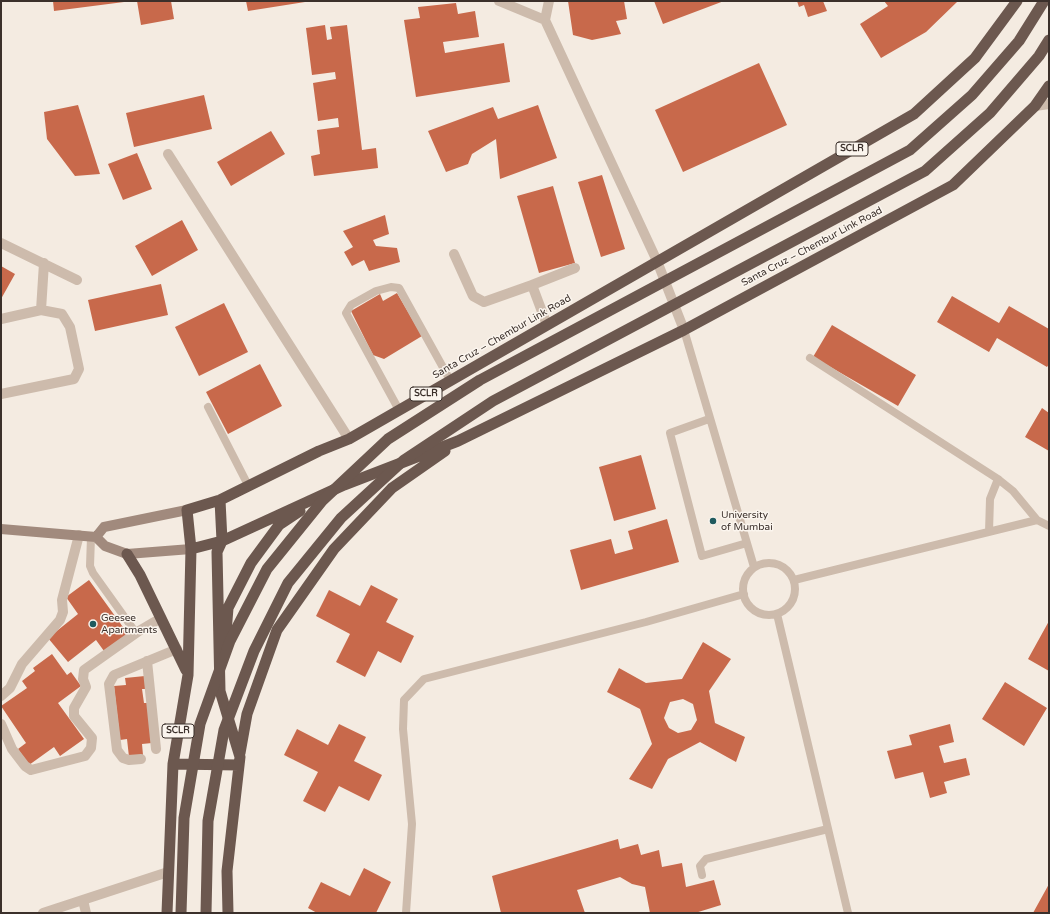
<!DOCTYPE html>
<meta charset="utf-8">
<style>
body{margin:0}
#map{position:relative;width:1050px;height:914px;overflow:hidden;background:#f4ebe1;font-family:"Varela Round",sans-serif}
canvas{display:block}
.frame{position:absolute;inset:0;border:2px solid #3b302b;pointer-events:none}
</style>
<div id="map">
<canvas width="1050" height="914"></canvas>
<div class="frame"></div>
</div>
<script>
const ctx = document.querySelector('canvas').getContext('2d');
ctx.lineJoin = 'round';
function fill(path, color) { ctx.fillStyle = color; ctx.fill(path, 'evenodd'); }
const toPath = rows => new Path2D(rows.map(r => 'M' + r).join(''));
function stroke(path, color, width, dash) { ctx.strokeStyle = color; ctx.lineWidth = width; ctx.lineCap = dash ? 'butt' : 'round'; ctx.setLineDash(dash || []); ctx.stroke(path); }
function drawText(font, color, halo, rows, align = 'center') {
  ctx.font = font + ' "Varela Round",sans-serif'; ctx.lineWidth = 3; ctx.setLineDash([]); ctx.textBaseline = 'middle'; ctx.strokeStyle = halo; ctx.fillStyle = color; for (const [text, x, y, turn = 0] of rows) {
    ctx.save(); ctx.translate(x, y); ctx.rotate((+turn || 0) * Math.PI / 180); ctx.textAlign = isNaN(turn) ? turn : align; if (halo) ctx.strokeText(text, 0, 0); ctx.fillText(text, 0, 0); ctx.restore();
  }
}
const building = toPath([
 [53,1,123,1,124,2,54,11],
 [137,1,171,1,174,19,141,25],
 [246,1,304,1,305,2,248,11],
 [568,1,624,1,627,19,616,21,621,34,592,40,573,35],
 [654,1,724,1,663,24],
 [797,1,823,1,827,11,808,17,804,5,799,7],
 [884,1,956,1,957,2,926,32,881,58,860,24,888,6],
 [456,3,458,14,475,11,479,37,443,42,445,53,504,43,510,82,416,97,404,20,420,18,418,7],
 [325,25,327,40,332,39,330,27,347,25,362,150,376,148,378,168,314,176,311,156,320,154,317,130,339,127,338,118,318,121,313,83,336,79,335,72,312,75,306,28],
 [759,63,787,125,683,172,655,110],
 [204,95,212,129,134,147,126,113],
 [78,105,100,174,75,176,47,139,44,112],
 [538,105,557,158,500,179,496,139,472,154,468,164,446,172,428,131,493,107,498,119],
 [271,131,285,154,231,186,217,162],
 [137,153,152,189,123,200,108,164],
 [602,175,625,249,601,257,578,182],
 [553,186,575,263,539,273,517,196],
 [385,215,389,234,373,240,376,246,397,248,400,262,369,271,364,260,352,266,344,252,353,247,343,231],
 [182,220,198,250,152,276,135,246],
 [1,266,15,274,1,299],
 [161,284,168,315,95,331,88,300],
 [397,293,422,336,384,359,373,355,351,311,380,294,383,301],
 [952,296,999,323,1009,306,1049,329,1049,364,1047,367,997,338,989,352,937,322],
 [224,303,248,352,199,376,175,327],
 [832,325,916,375,898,406,813,357],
 [260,364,282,406,228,434,206,392],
 [1042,408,1049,413,1049,451,1025,437],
 [641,455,656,509,614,521,599,467],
 [667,519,679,562,581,590,570,550,611,539,615,554,633,549,628,531],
 [89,580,128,634,104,651,96,640,68,662,48,638,78,614,66,597],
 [371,585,398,599,386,622,414,636,401,663,378,651,365,677,336,662,350,634,316,616,329,590,360,606],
 [1049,621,1049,671,1028,659],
 [703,642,731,659,709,691,715,723,745,737,736,762,700,742,668,759,652,789,629,779,652,744,640,709,607,692,619,668,646,683,682,679],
 [683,699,693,704,697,720,691,730,678,733,669,728,664,718,670,702],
 [52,654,67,675,71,672,81,686,58,703,84,739,60,756,54,747,29,765,18,749,26,743,1,706,27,688,22,681,35,671,33,668],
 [145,676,146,689,142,689,144,703,148,703,152,743,142,744,143,755,129,757,127,739,120,740,114,686,126,685,125,678],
 [1005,682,1047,708,1024,746,982,719],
 [339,724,366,737,354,761,382,775,369,801,339,786,325,812,303,801,318,772,284,755,297,729,328,745],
 [950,724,954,742,939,746,944,763,966,758,970,775,944,782,947,793,930,798,923,772,895,779,887,751,912,745,909,735],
 [618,839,620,849,638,844,641,855,659,850,662,867,682,863,686,887,714,880,721,905,695,913,650,913,645,887,632,884,620,877,577,890,585,913,501,913,492,876],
 [364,868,391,882,376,913,317,913,308,908,321,882,350,896],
 [1049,884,1049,913,1033,913]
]);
const service = toPath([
 [684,330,754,567],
 [810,358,998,479,1013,491,1037,520],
 [208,407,249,487],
 [399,410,346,313,351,305,376,291,391,287,399,288,450,380],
 [709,419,670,433,702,556,747,543],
 [989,532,990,499,998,479],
 [91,537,90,566,93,573,136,633],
 '743 589a26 26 0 1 1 52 0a26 26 0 1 1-52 0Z',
 [794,580,1037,520,1049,526],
 [777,614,848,913],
 [702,875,700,866,706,859,828,829],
 [406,913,412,824,403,729,404,700,424,679,646,622,744,594]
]);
const minor = toPath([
 [499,1,545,20,657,261,684,330],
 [545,20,549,1],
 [168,154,349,439],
 [1,243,77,280],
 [454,254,473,296,484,302,532,285,547,325],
 [532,285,575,268],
 [41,310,44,263],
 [1,319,41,310,62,314,70,327,79,369,74,379,1,394],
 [147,661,156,749],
 [1,696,10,688,22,664,60,620,63,612,62,600,79,535],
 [1,724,12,749,25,766,31,770,85,756,91,748,92,738,74,716,74,708,86,687,83,679,84,670,139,631,161,618],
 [141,759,129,760,123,758,117,750,109,684,114,675,177,649],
 [83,900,86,913],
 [43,913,168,872]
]);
const tertiary = toPath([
 [1035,106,1049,104]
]);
const secondary = toPath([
 [1,529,96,537,105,546,127,554,191,549],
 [96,537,104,527,187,510]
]);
const trunk = toPath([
 [191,549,222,541,220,500],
 [127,554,140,575,186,670],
 [225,645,228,608,251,563,279,525,300,511],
 [240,753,247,714,277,630,334,549,392,488,445,451],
 [173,764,239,765],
 [167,913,173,764,188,675,191,549,187,510,220,500,319,451,349,439,914,114,975,58,1017,1],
 [228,913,227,871,240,757,220,691,217,552,222,541,344,485,458,441,684,330,953,185,1035,106,1049,86]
]);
const trunkBridge = toPath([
 [181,913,184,818,200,724,230,641,267,569,322,501,388,439,480,380,910,150,972,95,1019,41,1044,1],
 [206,913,208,821,224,730,254,651,288,583,341,518,404,460,493,401,925,171,990,113,1039,56,1049,40]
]);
const markers = [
 [713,521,4,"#1f5a5e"],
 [93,624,4,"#1f5a5e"]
];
const shields = [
 [852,149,32],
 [426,394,32],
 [178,731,32]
];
const shieldNames = [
 ["SCLR",852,149],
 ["SCLR",426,394],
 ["SCLR",178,731]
];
const streetNames = [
 ["Santa Cruz – Chembur Link Road",812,247,-28],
 ["Santa Cruz – Chembur Link Road",502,337,-30]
];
const poiNames = [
 ["University",721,515],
 ["of Mumbai",721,527],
 ["Geesee",101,618],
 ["Apartments",101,630]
];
fill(building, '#c8694b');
stroke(service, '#cdbbac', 8);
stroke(minor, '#cdbbac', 10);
stroke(tertiary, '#cdbbac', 10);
stroke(secondary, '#a18a7d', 10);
stroke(trunk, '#6c584f', 11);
stroke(trunkBridge, '#6c584f', 11);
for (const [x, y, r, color] of markers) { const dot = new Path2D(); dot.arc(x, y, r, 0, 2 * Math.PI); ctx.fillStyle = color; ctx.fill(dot); stroke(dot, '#fbf5ee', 1.5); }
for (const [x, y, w] of shields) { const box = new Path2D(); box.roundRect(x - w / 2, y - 7, w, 14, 3); ctx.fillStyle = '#fbf5ee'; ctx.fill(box); stroke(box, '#3b302b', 1); }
drawText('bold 9px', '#3b302b', null, shieldNames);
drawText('10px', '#3b302b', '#fbf5ee', streetNames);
drawText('10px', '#3b302b', '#fbf5ee', poiNames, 'left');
</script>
